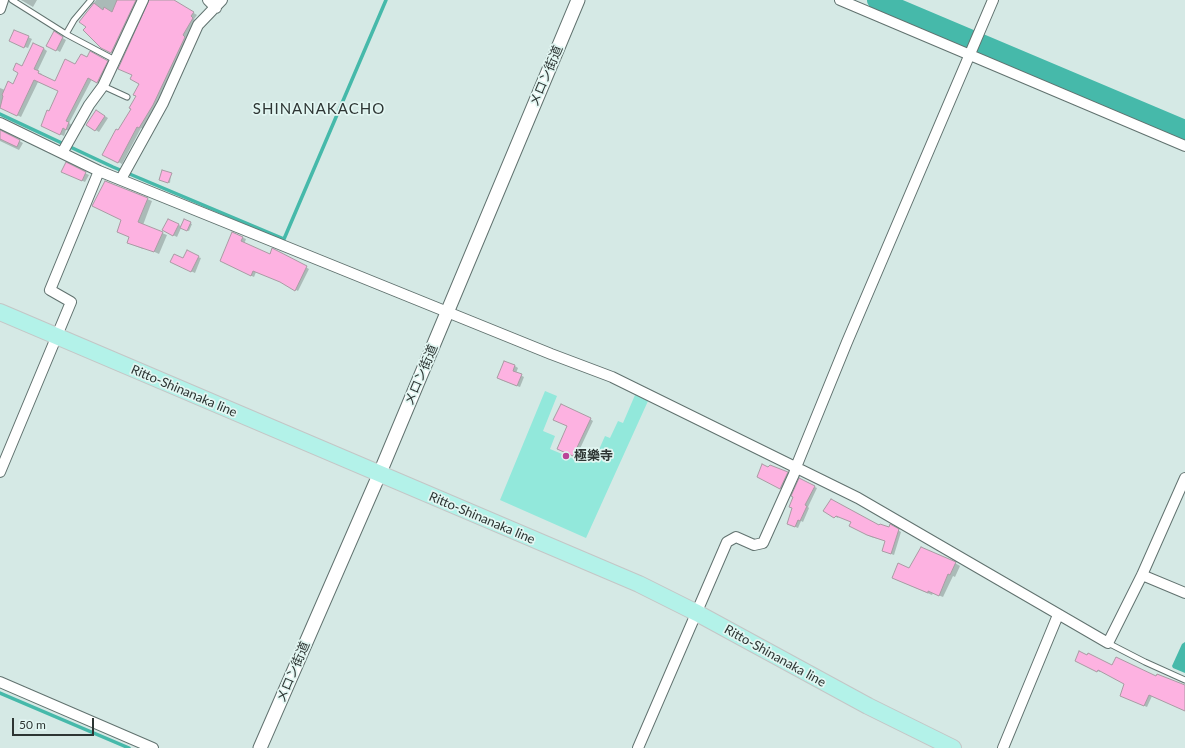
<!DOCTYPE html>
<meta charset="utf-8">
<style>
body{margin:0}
#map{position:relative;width:1185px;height:748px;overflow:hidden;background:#d5e9e5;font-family:Lato,sans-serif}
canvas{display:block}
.scale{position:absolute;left:12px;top:718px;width:82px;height:18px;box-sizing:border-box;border:2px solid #2d3533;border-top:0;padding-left:5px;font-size:12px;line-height:14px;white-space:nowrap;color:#2d3533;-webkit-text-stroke:3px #e2f6f2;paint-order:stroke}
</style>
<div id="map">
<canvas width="1185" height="748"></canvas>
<div class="scale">50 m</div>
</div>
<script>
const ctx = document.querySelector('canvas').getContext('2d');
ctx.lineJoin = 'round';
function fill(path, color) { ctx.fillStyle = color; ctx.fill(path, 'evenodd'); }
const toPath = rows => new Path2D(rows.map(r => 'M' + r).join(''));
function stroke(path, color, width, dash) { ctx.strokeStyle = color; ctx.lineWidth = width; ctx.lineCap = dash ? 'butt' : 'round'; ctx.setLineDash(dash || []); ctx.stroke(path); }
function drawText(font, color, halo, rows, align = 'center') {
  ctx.font = font + ' Lato,"Noto Sans JP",sans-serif'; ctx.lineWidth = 3.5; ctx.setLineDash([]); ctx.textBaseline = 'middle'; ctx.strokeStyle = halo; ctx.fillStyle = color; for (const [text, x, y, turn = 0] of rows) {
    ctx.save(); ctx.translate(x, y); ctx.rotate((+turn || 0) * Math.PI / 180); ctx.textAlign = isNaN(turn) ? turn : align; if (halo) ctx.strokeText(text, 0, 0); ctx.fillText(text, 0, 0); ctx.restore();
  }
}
const green = toPath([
 [545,391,557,396,543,431,555,436,550,449,574,459,580,447,597,454,605,436,610,438,618,421,623,423,635,395,648,401,586,538,500,500]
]);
const water = toPath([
 [1185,642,1185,673,1173,668,1172,666,1182,644]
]);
const shadow = toPath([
 [21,0,37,0,33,7],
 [96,0,140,0,115,54,102,47,87,27,80,22],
 [150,0,173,0,197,15,194,19,196,21,186,38,188,40,157,107,143,129,141,128,122,164,104,154,132,109,137,96],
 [54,33,66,40,60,52,48,45],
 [28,37,32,39,28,48,14,43],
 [43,48,47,51,37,72,42,74,41,76,55,82,87,58,90,53,111,64,101,84,92,79,69,123,72,125,70,131,66,130,64,136,46,128,50,113,59,91,38,82,21,117,0,107,0,88,5,90,14,85,22,67],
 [96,111,108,118,99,132,87,125],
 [0,130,23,143,19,150,0,141],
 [66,164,89,175,85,182,66,173],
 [171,174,170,183,161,180],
 [147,199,152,201,143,225,167,235,159,254,144,247,143,249,128,243,130,237,118,232,123,220],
 [184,220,192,224,189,231,181,228,177,237,167,232,179,225,181,226],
 [232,233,246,239,244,244,270,255,272,249,309,269,298,291,284,283,256,272,254,277,224,263],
 [198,257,201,258,195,273,174,263],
 [515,366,518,368,516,373,524,377,520,387,501,380],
 [590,419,593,421,576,457,561,450],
 [787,473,790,475,784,490,758,477],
 [800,480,817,488,808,507,809,508,803,522,801,521,798,528,791,525],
 [825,511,880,527,890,528,891,526,901,532,894,555,883,551,886,541,871,537,851,526,852,522,839,516,838,518],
 [955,563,960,566,955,577,953,576,943,597,933,593,932,595,897,580],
 [1079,662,1113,666,1185,686,1185,710,1152,696,1147,707,1124,697,1125,684,1101,671,1100,672]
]);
const stream = toPath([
 [0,114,113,167,284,239,386,0],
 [0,693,129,748]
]);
const river = toPath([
 [877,0,1185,130]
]);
const building = toPath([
 [117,0,136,0,111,53,101,48,83,30,86,27,79,22,94,3,103,10,104,7,112,12,117,0],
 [149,0,174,0,194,12,191,16,193,18,183,35,185,37,153,105,139,128,137,127,118,163,102,155,116,129,118,130,131,109,129,108,136,96,133,95,139,84,130,79,132,75,118,69,149,0],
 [14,30,29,36,24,48,9,41,14,30],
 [54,31,63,37,56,51,46,46,54,31],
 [33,43,44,48,34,69,39,71,38,73,55,81,65,59,75,64,81,54,87,57,90,51,108,61,97,83,88,78,66,121,69,122,66,130,63,128,60,135,41,126,47,110,49,111,58,91,34,80,17,116,0,108,3,96,2,95,8,81,13,84,18,73,13,70,16,63,22,66,33,43],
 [96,110,105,116,95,131,86,125,96,110],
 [0,130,20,140,17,147,0,139,0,130],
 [66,162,86,172,82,181,61,172,66,162],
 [162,170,172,173,168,183,159,180,162,170],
 [105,181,148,198,138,222,163,232,154,252,127,243,129,237,117,232,121,220,92,206,105,181],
 [168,219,179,224,173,236,162,230,168,219],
 [184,219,191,222,187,231,180,228,184,219],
 [232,232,243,237,241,241,270,254,272,248,307,266,295,291,280,282,253,271,251,276,220,261,232,232],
 [187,250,199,256,191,272,170,262,174,254,183,258,187,250],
 [504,361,515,365,513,371,522,374,517,386,497,378,504,361],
 [561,404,591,418,573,456,557,449,567,426,553,420,561,404],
 [762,464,768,467,770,465,788,472,780,489,757,477,762,464],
 [799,478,815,486,805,505,807,506,800,521,798,520,795,527,787,524,792,508,789,507,793,497,791,496,799,478],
 [831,499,879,525,880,524,889,527,890,524,899,529,891,554,882,551,885,541,867,535,849,526,851,522,836,516,834,518,823,511,831,499],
 [921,547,956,562,950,575,948,574,939,596,928,591,928,593,892,578,898,563,909,568,921,547],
 [1079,651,1087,655,1088,653,1112,665,1116,657,1156,676,1157,674,1185,685,1185,711,1149,695,1144,706,1120,696,1124,684,1098,670,1097,672,1075,661,1079,651]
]);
const service = toPath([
 [12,0,66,34,115,60],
 [66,34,74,20,91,0],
 [103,86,127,97],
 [1108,643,1145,662,1185,680]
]);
const minor = toPath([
 [208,0,216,8],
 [840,0,1185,146],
 [0,9,3,0],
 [0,123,99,171,551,354,612,377,858,498,1108,643,1142,575,1185,478],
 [62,153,89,105,103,86,143,0],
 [121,179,163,103,198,25,222,0],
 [0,472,71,302,50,290,99,171],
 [1142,575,1185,593],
 [0,682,153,748],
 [638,748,727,542,736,537,754,545,763,543,794,474,796,467,847,342,993,0],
 [1003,748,1058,615]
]);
const tertiary = toPath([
 [260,748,379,475,578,0]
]);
const primary = toPath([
 [0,312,639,584,697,613,868,706,953,748]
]);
const markers = [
 [566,456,4,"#bb4398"]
];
const streetNames = [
 ["メロン街道",546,76,-67],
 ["メロン街道",421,375,-67],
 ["Ritto-Shinanaka line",184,391,23],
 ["Ritto-Shinanaka line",482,518,23],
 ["Ritto-Shinanaka line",775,656,29],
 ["メロン街道",293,672,-67]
];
const poiNames = [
 ["極樂寺",574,456]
];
const quarterNames = [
 ["SHINANAKACHO",319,109]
];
fill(green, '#92e8db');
fill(water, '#46b9aa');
fill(shadow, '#0003');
stroke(stream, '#46b9aa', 3.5);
stroke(river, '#46b9aa', 20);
fill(building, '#fdb2e1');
stroke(building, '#a99ba3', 1);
stroke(service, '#61726f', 7);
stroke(minor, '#61726f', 12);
stroke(tertiary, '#61726f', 15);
stroke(primary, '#c4c6c6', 18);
stroke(service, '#fff', 5);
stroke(minor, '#fff', 10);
stroke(tertiary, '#fff', 13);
stroke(primary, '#b3f2e9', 16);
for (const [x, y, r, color] of markers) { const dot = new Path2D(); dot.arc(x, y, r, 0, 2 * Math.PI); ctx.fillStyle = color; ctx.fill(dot); stroke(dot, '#e2f6f2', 1.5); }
drawText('13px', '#2d3533', '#e2f6f2', streetNames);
drawText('bold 13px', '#2d3533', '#e2f6f2', poiNames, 'left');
ctx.letterSpacing = '1px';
drawText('15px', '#2d3533', '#e2f6f2', quarterNames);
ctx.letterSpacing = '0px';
</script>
